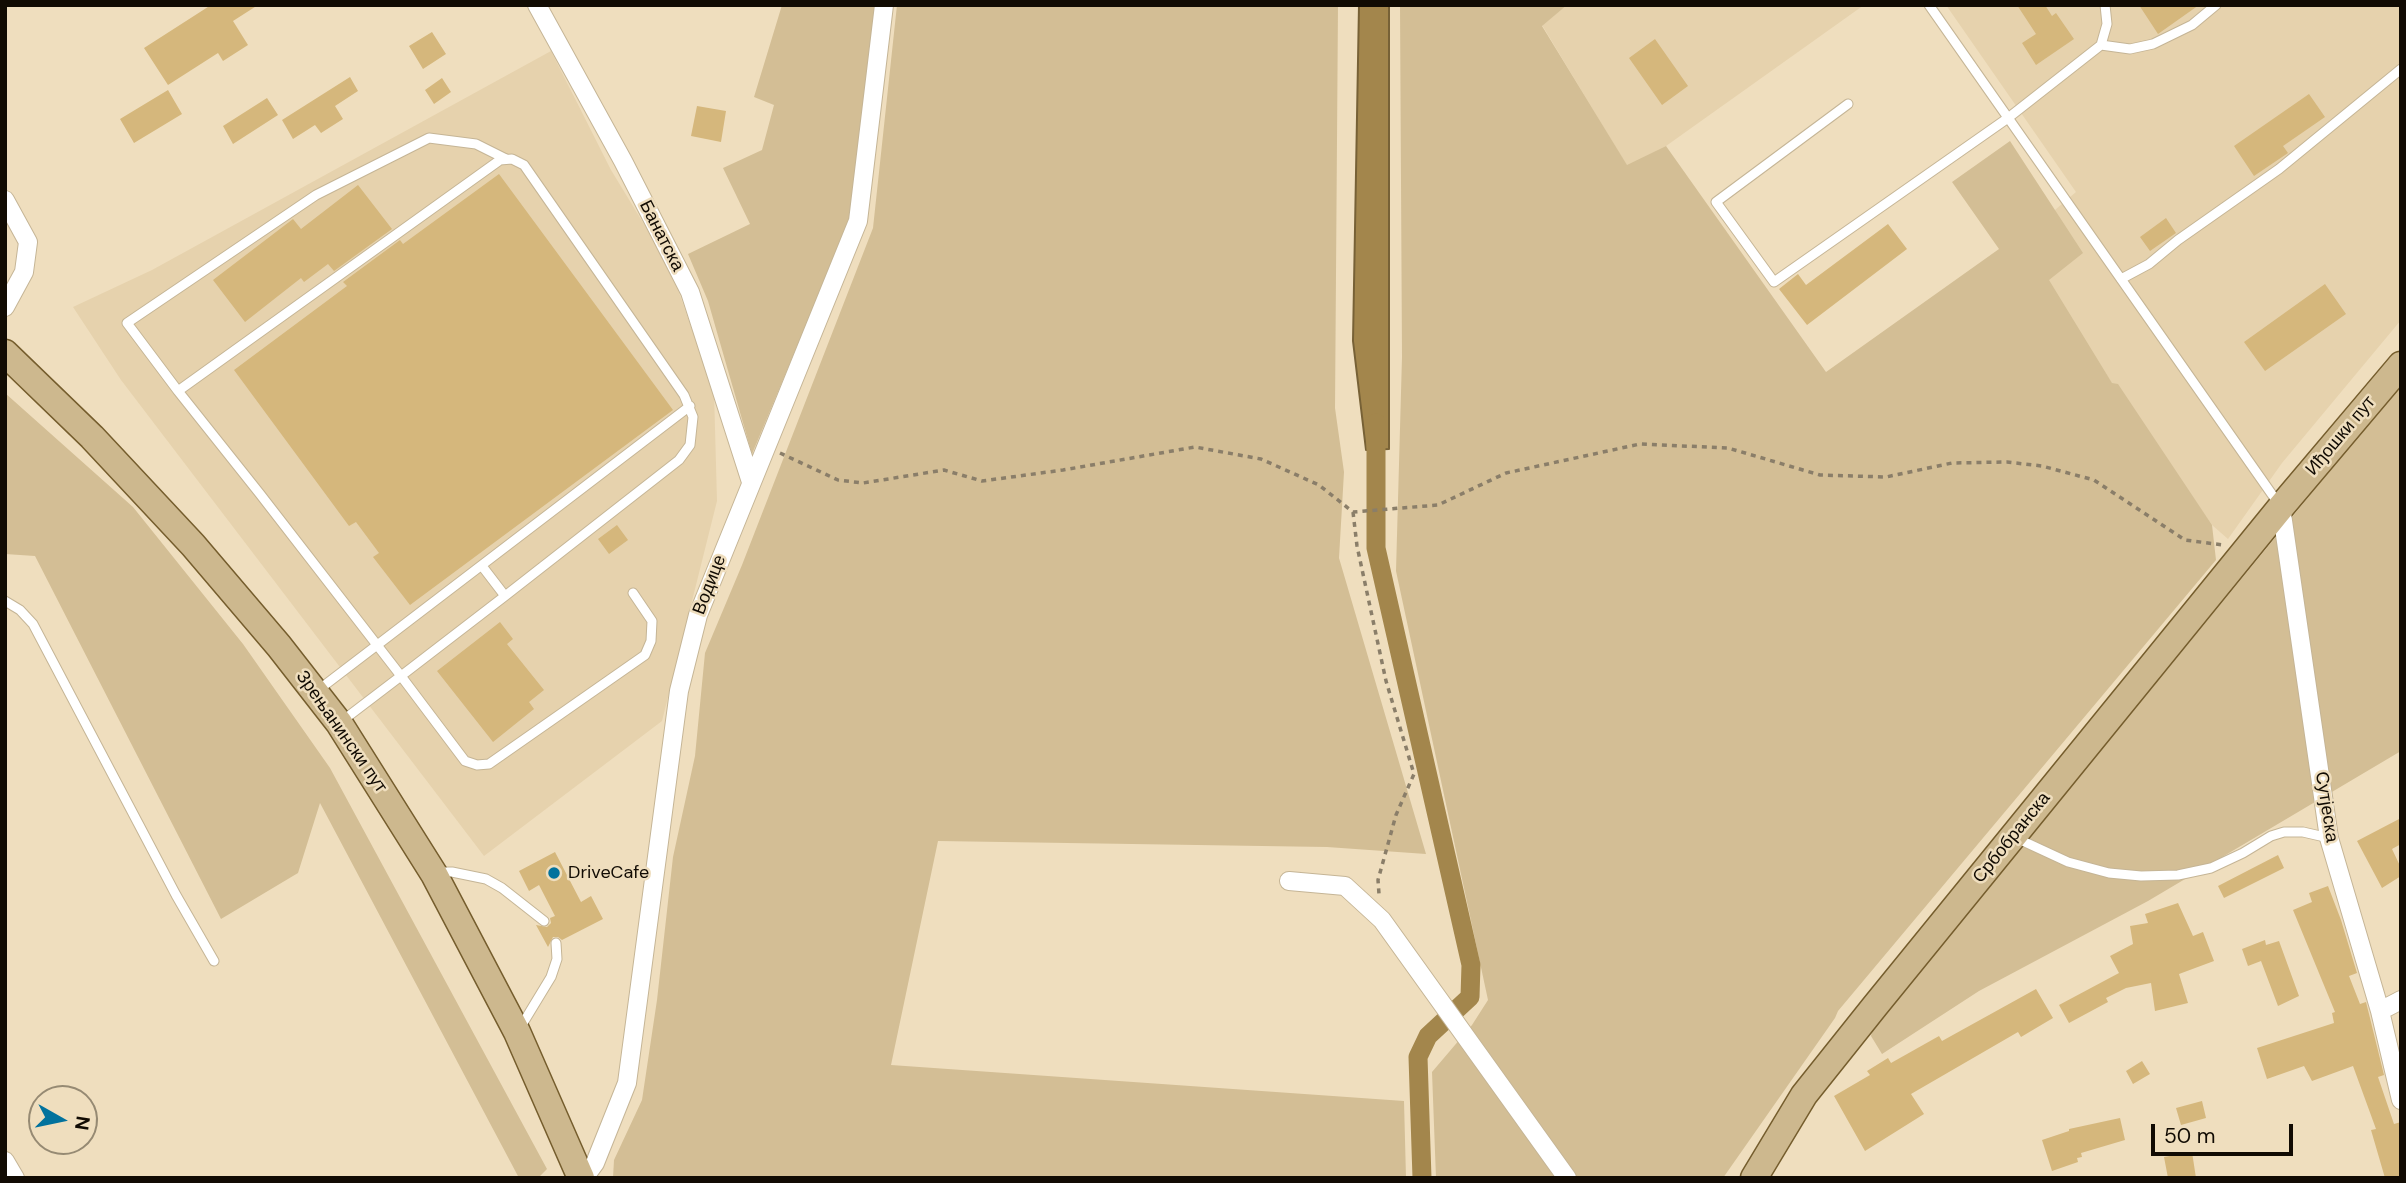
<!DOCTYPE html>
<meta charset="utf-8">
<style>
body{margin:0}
#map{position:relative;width:2406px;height:1183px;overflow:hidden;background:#efdebe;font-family:"DM Sans",sans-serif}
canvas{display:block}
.frame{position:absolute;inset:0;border:7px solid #110b03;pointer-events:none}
.north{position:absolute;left:28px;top:1085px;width:70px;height:70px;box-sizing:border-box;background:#efdebe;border:2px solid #968a73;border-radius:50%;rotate:99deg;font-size:19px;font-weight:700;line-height:28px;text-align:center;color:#110b03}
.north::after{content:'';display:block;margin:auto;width:24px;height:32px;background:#02729d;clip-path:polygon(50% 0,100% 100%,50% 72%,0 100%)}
.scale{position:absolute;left:2151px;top:1124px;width:142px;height:32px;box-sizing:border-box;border:4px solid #110b03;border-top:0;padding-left:9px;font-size:21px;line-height:24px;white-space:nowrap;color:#110b03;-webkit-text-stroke:5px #efdebe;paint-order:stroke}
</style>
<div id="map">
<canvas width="2406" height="1183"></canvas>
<div class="frame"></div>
<div class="north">N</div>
<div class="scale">50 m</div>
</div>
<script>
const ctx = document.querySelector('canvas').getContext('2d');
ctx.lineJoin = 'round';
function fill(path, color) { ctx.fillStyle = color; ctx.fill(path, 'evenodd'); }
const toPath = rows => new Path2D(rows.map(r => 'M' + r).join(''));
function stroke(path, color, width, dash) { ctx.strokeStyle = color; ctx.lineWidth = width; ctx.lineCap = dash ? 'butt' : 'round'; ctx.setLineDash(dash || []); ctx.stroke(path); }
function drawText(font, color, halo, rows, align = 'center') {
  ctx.font = font + ' "DM Sans",sans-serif'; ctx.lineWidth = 5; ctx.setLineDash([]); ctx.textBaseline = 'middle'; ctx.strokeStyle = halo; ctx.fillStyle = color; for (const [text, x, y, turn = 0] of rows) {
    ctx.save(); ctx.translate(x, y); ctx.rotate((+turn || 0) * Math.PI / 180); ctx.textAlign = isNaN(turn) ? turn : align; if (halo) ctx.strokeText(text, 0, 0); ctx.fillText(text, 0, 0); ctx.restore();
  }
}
const built = toPath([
 [1567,5,1864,5,1666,146,1627,166,1542,25],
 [1946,5,2401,5,2401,320,2282,463,2228,539,2212,525,2014,245,2076,192],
 [551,51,611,170,670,267,714,392,717,501,662,721,484,856,121,380,73,307,152,270]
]);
const green = toPath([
 [782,5,880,5,851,217,752,454,708,301,688,254,750,224,723,168,762,150,774,105,754,97],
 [897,5,1338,5,1335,408,1344,472,1339,558,1426,854,1327,847,938,841,891,1065,1404,1101,1406,1178,613,1178,614,1160,642,1100,657,1000,673,857,695,756,705,653,742,565,873,228],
 [1400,5,1567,5,1542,26,1627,165,1666,146,1826,372,1999,249,1952,182,2010,141,2083,253,2049,280,2112,383,2118,384,2212,525,2216,560,1838,1011,1835,1018,1723,1178,1436,1178,1432,1072,1472,1025,1488,1000,1396,571,1402,357],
 [2401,384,2401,751,2148,901,1979,991,1882,1054,1871,1036,1874,1018,2030,837],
 [5,393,133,507,243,644,330,768,547,1169,538,1178,519,1178,320,803,298,873,221,919,35,556,5,554]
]);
const water = toPath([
 [1359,5,1389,5,1389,449,1366,450,1353,341,1359,5]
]);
const canal = toPath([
 [1376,423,1376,548,1471,965,1470,997,1428,1036,1418,1057,1422,1178]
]);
const building = toPath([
 [211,5,258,5,233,21,248,45,223,61,218,53,168,85,144,48],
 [2017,5,2045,5,2052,16,2056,13,2074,39,2036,65,2022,43,2036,34],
 [2139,5,2199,5,2158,34],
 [432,32,446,54,423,69,409,46],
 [1655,39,1688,86,1662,105,1629,58],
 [350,77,358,91,335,106,343,119,321,133,315,125,293,139,282,120],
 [442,78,451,92,434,104,425,90],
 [168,90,182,114,134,143,120,119],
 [2309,94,2325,117,2283,146,2288,153,2254,176,2234,146],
 [267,98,278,115,233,144,223,126],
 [697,106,726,111,721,142,691,136],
 [499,174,673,410,410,605,373,557,379,553,356,522,349,526,234,370,347,286,343,282,400,240,403,244],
 [358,185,392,229,334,271,328,264,304,282,301,278,245,322,213,280,293,219,301,229],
 [2166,218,2176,233,2150,251,2140,237],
 [1888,224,1907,249,1807,325,1779,289,1798,274,1806,285],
 [2325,284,2346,314,2265,371,2244,342],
 [617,525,628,540,609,554,598,539],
 [500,622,513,639,507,644,544,690,529,702,534,709,493,742,437,671],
 [2401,818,2401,844,2392,849,2401,868,2401,876,2382,888,2357,841],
 [555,852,581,902,591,896,603,919,562,940,558,937,553,937,548,947,536,925,547,927,551,923,550,918,555,916,539,885,529,891,519,871],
 [2278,855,2284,868,2224,898,2218,886],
 [2328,886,2341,920,2357,973,2349,976,2360,1004,2366,1002,2369,1014,2384,1075,2378,1077,2394,1124,2401,1122,2401,1178,2385,1178,2371,1130,2376,1129,2353,1066,2312,1081,2304,1066,2267,1079,2257,1048,2334,1023,2332,1013,2335,1012,2293,910,2312,902,2309,893],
 [2178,903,2193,936,2203,932,2214,961,2179,974,2188,1003,2155,1011,2151,983,2126,988,2106,998,2108,1002,2069,1023,2059,1005,2119,973,2110,956,2133,944,2130,926,2148,923,2145,914],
 [2265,940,2266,945,2279,941,2299,996,2278,1006,2261,961,2248,966,2242,949],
 [2036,989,2053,1018,2021,1037,2018,1032,1911,1094,1924,1114,1865,1151,1834,1096,1870,1075,1867,1071,1888,1058,1891,1063,1939,1036,1942,1041],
 [2142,1061,2150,1074,2133,1084,2126,1071],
 [2202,1101,2206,1118,2181,1125,2176,1108],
 [2120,1118,2125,1140,2081,1153,2082,1157,2077,1158,2078,1162,2052,1171,2042,1140,2069,1131,2069,1129],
 [2192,1152,2196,1178,2168,1178,2164,1157]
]);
const path = toPath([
 [780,453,838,480,863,483,944,470,982,481,1063,470,1195,447,1261,459,1319,485,1353,512,1438,505,1506,473,1640,444,1728,448,1820,475,1886,477,1952,463,2007,462,2042,466,2094,480,2185,540,2223,545],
 [1353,512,1357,546,1386,681,1414,774,1396,815,1378,880,1379,894]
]);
const service = toPath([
 [1929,5,2278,503],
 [2101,45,2130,49,2153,44,2192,25,2216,5],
 [1848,104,1716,202,1774,282,2008,118,2101,45,2107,24,2105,5],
 [2121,279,2149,264,2178,240,2279,169,2401,69],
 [178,391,127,323,316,195,429,138,476,144,506,159],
 [482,566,505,596],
 [5,601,20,610,33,624,176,895,214,961],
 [317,691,690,406],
 [342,721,401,676,505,596,679,460,690,445,693,417,684,395,524,165,512,159,500,160,178,391,260,494,401,676,465,761,477,765,489,764,645,655,651,641,652,621,633,593],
 [2014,837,2068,862,2109,873,2141,876,2178,875,2211,868,2243,853,2271,836,2284,832,2303,832,2329,838],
 [438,872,452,872,486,879,502,888,544,921],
 [520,1028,551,977,557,959,556,943]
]);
const minor = toPath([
 [537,5,623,161,690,292,751,482],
 [5,200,28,242,24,272,5,307],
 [2281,507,2329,838,2380,1011,2401,1100],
 [1289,881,1345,886,1382,920,1567,1178],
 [2380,1011,2401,1000],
 [5,1161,15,1178],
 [584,1178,595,1163,627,1083,679,691,698,615,858,221,884,5]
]);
const primary = toPath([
 [5,353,92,437,193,545,279,646,339,723,434,874,517,1032,581,1178],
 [1754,1178,1804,1095,1875,1006,2281,507,2401,365]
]);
const markers = [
 [554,873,7,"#02729d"]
];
const streetNames = [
 ["Банатска",661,236,63],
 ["Иђошки пут",2341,436,-50],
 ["Водице",710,585,-69],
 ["Зрењанински пут",341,732,55],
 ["Сутјеска",2326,807,81],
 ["Србобранска",2012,838,-51]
];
const poiNames = [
 ["DriveCafe",568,873]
];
fill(built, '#e6d2ad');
fill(green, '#d3be95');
fill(water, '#a3864c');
stroke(water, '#776136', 2);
stroke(canal, '#a3864c', 19);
fill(building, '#d5b77c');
stroke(service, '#c5b596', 11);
stroke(minor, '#c5b596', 20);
stroke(primary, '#755d2d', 29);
stroke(path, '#8a7e69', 3.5, [5, 5]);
stroke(service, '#fff', 9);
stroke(minor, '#fff', 18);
stroke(primary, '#cdb88e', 26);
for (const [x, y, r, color] of markers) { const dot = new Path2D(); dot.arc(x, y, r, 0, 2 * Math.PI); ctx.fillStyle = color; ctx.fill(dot); stroke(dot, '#efdebe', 2.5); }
drawText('18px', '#110b03', '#efdebe', streetNames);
drawText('18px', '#110b03', '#efdebe', poiNames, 'left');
</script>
